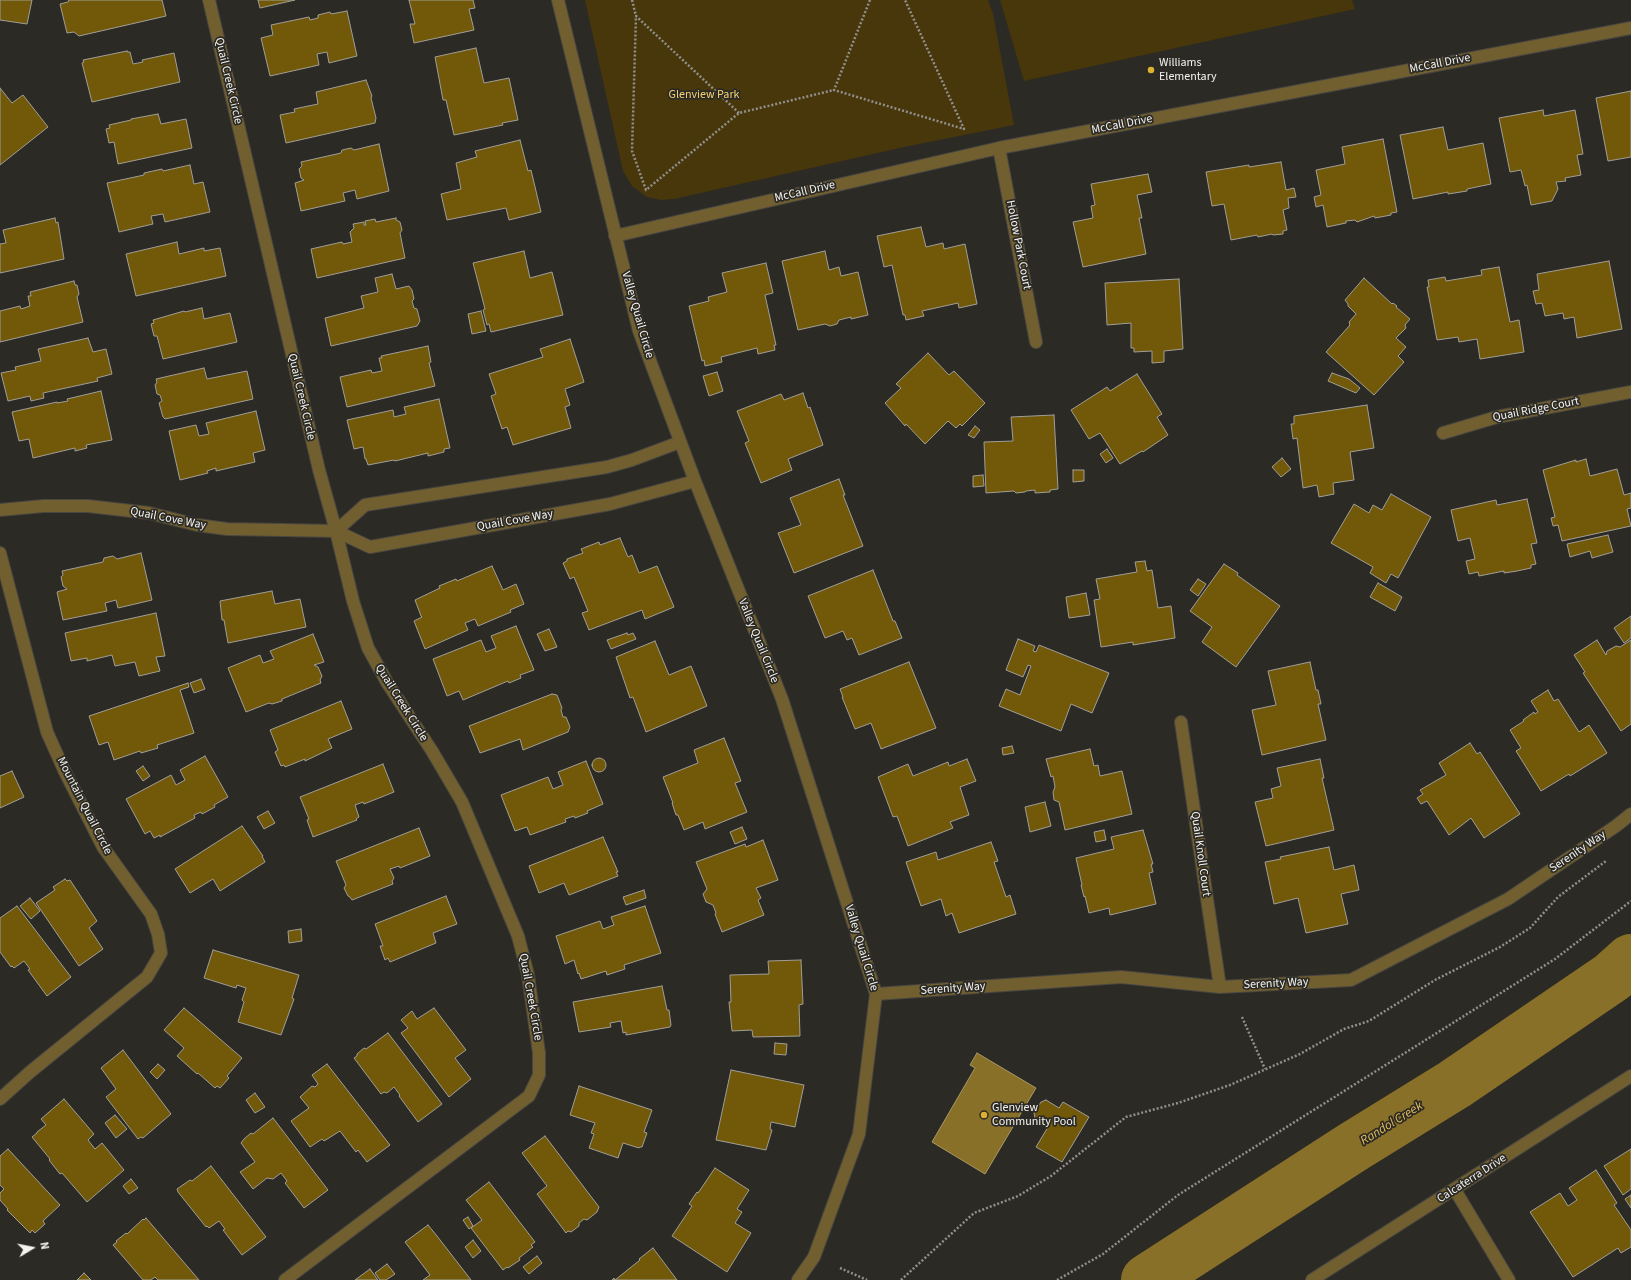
<!DOCTYPE html>
<style>
body{margin:0}
#map{position:relative;width:1631px;height:1280px;overflow:hidden;background:#2c2a25;font-family:"Source Sans 3",sans-serif}
canvas{display:block}
.north{position:absolute;left:12px;top:1228px;width:40px;height:40px;-webkit-text-stroke:3px #2c2a25;paint-order:stroke;rotate:80deg;font-size:11px;font-weight:700;line-height:16px;text-align:center;color:#f5f4f0}
.north::after{content:'';display:block;margin:auto;width:14px;height:18px;background:#f5f4f0;clip-path:polygon(50% 0,100% 100%,50% 72%,0 100%)}
</style>
<div id="map">
<canvas width="1631" height="1280"></canvas>
<div class="north">N</div>
</div>
<script>
const ctx = document.querySelector('canvas').getContext('2d');
ctx.lineJoin = 'round';
function fill(path, color) { ctx.fillStyle = color; ctx.fill(path, 'evenodd'); }
const toPath = rows => new Path2D(rows.map(r => 'M' + r).join(''));
function stroke(path, color, width, dash) { ctx.strokeStyle = color; ctx.lineWidth = width; ctx.lineCap = dash ? 'butt' : 'round'; ctx.setLineDash(dash || []); ctx.stroke(path); }
function drawText(font, color, halo, rows, align = 'center') {
  ctx.font = font + ' "Source Sans 3",sans-serif'; ctx.lineWidth = 3.5; ctx.setLineDash([]); ctx.textBaseline = 'middle'; ctx.strokeStyle = halo; ctx.fillStyle = color; for (const [text, x, y, turn = 0] of rows) {
    ctx.save(); ctx.translate(x, y); ctx.rotate((+turn || 0) * Math.PI / 180); ctx.textAlign = isNaN(turn) ? turn : align; if (halo) ctx.strokeText(text, 0, 0); ctx.fillText(text, 0, 0); ctx.restore();
  }
}
const green = toPath([
 [585,0,988,0,993,14,1014,125,904,147,674,199,661,200,647,197,632,186,623,171],
 [1000,0,1352,0,1355,9,1024,81]
]);
const water = toPath([
 [977,1053,1036,1088,985,1174,932,1142,975,1068,970,1065,977,1053]
]);
const river = toPath([
 [1147,1280,1353,1147,1455,1084,1612,977,1631,960]
]);
const building = toPath([
 [0,0,32,0,27,24,0,20,0,0],
 [69,0,162,0,166,16,79,36,74,32,67,33,60,4,68,2,69,0],
 [258,0,295,0,260,8,258,0],
 [409,0,473,0,475,8,469,9,474,30,414,43,410,24,415,24,409,0],
 [347,11,357,56,329,63,327,52,317,54,319,65,270,76,261,38,273,35,271,25,309,17,310,20,318,18,318,15,330,12,331,14,347,11],
 [476,48,484,83,509,78,518,120,502,123,503,125,454,135,446,100,443,100,435,57,476,48],
 [127,51,127,52,130,52,133,64,143,62,142,60,174,53,180,82,92,102,82,63,84,62,83,60,127,51],
 [366,80,372,96,371,98,376,118,375,123,286,143,280,115,295,112,294,109,318,104,316,92,366,80],
 [0,88,12,103,23,95,48,127,0,165,0,88],
 [1631,91,1631,157,1608,161,1596,98,1631,91],
 [1543,110,1544,116,1575,110,1583,154,1577,155,1581,175,1565,178,1566,181,1556,182,1558,189,1552,201,1531,205,1527,185,1525,186,1521,170,1510,172,1499,118,1543,110],
 [158,114,161,124,186,119,192,148,118,164,114,142,109,143,106,129,110,128,109,125,131,120,131,119,158,114],
 [1443,127,1448,150,1483,143,1491,184,1467,189,1467,191,1448,194,1448,192,1413,199,1400,135,1443,127],
 [1383,139,1397,212,1391,213,1391,215,1375,218,1374,216,1357,222,1355,220,1346,221,1346,223,1327,227,1323,205,1316,207,1314,197,1321,195,1316,170,1345,164,1342,147,1383,139],
 [520,140,528,171,531,170,541,212,509,220,506,208,447,220,441,194,461,189,456,163,477,157,475,151,520,140],
 [379,144,389,191,357,199,355,190,343,193,345,201,301,211,295,183,304,180,301,178,299,169,302,166,301,162,341,153,342,150,351,148,354,150,379,144],
 [1281,162,1286,190,1294,188,1296,197,1288,198,1289,208,1283,210,1287,230,1283,231,1283,234,1273,235,1272,234,1258,237,1257,235,1231,240,1224,204,1212,206,1206,172,1249,165,1249,167,1281,162],
 [190,165,194,184,203,182,210,212,165,222,163,214,151,216,153,224,119,232,107,183,144,175,144,173,162,169,163,171,190,165],
 [1148,174,1152,192,1137,195,1142,218,1139,218,1146,254,1083,267,1073,222,1093,218,1091,206,1095,205,1091,184,1148,174],
 [55,218,56,223,58,222,64,259,0,273,0,244,6,243,3,230,55,218],
 [396,218,396,220,400,222,402,230,400,233,405,258,317,278,311,249,342,242,343,244,352,242,350,232,354,228,353,224,364,222,364,225,366,225,365,221,375,219,376,222,396,218],
 [921,227,926,247,943,243,944,249,965,244,977,304,959,308,958,303,922,311,924,316,906,320,905,315,903,315,892,265,884,267,877,236,921,227],
 [177,242,179,254,204,248,204,251,220,248,226,276,136,296,126,254,177,242],
 [524,251,530,278,552,272,563,315,491,332,489,324,487,325,483,310,485,309,473,263,524,251],
 [825,251,829,270,839,267,841,276,858,272,868,315,851,319,851,317,839,320,837,324,830,326,825,324,798,330,782,261,825,251],
 [1609,261,1622,329,1577,338,1574,317,1564,319,1563,313,1545,316,1542,303,1536,304,1533,291,1539,290,1537,274,1609,261],
 [766,263,773,293,765,295,776,345,774,345,775,350,758,354,757,348,721,357,722,362,705,366,704,360,702,361,689,306,709,301,708,297,727,292,722,273,766,263],
 [1499,267,1510,322,1519,320,1524,352,1480,359,1477,339,1459,342,1458,337,1437,340,1427,287,1429,287,1428,280,1445,277,1446,281,1482,275,1481,270,1499,267],
 [392,274,396,289,409,286,412,290,414,299,412,301,414,308,417,309,420,321,417,326,331,346,325,318,364,308,361,296,378,292,375,278,392,274],
 [1364,278,1392,304,1393,303,1397,306,1396,307,1410,319,1405,325,1406,328,1396,338,1406,347,1398,356,1404,362,1374,395,1326,352,1350,325,1349,322,1356,314,1348,306,1348,304,1345,300,1364,278],
 [1179,279,1183,349,1164,351,1164,362,1152,363,1152,351,1134,352,1134,348,1131,348,1131,323,1107,325,1105,283,1179,279],
 [74,281,75,285,77,285,79,294,77,297,83,322,0,342,0,311,20,306,21,309,30,306,28,296,31,296,30,292,74,281],
 [202,308,204,319,230,313,237,342,163,359,157,336,154,336,151,324,154,323,153,320,184,311,185,312,202,308],
 [481,311,486,331,472,334,468,314,481,311],
 [88,338,93,352,106,349,112,374,97,378,98,381,43,393,44,398,31,401,30,396,8,401,1,373,16,370,15,367,41,361,38,349,88,338],
 [570,339,584,382,565,389,570,405,565,407,571,428,513,445,507,427,502,429,491,396,496,394,489,374,543,357,540,349,570,339],
 [428,346,431,362,429,363,435,386,347,407,340,377,371,370,372,373,382,371,379,358,382,358,381,356,428,346],
 [928,353,949,375,954,371,985,403,962,426,960,424,956,428,948,421,925,444,906,424,905,426,885,403,901,388,896,384,928,353],
 [204,368,207,379,247,371,253,399,165,419,163,417,159,403,162,401,160,395,157,394,155,385,157,382,156,379,204,368],
 [717,372,723,391,709,396,703,376,717,372],
 [1332,373,1349,379,1360,388,1356,393,1328,381,1332,373],
 [1137,374,1162,414,1157,417,1168,435,1143,452,1142,451,1120,464,1100,433,1089,439,1071,410,1107,387,1110,391,1137,374],
 [101,391,112,440,86,445,87,448,75,451,75,448,33,458,29,439,19,441,12,412,57,402,57,403,68,401,67,399,101,391],
 [803,393,808,408,810,407,823,445,788,459,792,470,761,483,745,443,749,441,737,411,781,394,784,400,803,393],
 [439,399,450,448,444,449,444,452,428,456,428,453,395,461,394,460,368,465,366,459,365,459,363,447,354,449,347,420,393,410,394,417,406,414,404,407,439,399],
 [1367,405,1374,448,1350,452,1354,480,1333,483,1334,494,1319,497,1317,485,1303,488,1297,438,1293,439,1291,424,1294,424,1294,416,1367,405],
 [256,411,265,450,253,453,255,462,216,471,216,468,207,471,208,473,180,480,169,431,196,425,199,436,209,434,206,423,256,411],
 [1054,415,1058,489,1050,490,1050,492,1035,493,1035,490,1026,491,1025,492,1016,493,1014,491,986,493,984,442,1013,441,1011,417,1054,415],
 [975,426,980,430,974,438,968,435,975,426],
 [1107,449,1113,458,1106,463,1100,454,1107,449],
 [1282,458,1291,469,1281,477,1272,467,1282,458],
 [1586,459,1590,476,1617,469,1624,495,1631,493,1631,508,1627,509,1631,526,1562,541,1558,525,1553,526,1551,518,1555,517,1543,470,1576,460,1576,462,1586,459],
 [1073,470,1084,470,1084,481,1073,482,1073,470],
 [983,475,984,486,973,487,973,476,983,475],
 [839,479,845,495,843,495,863,546,794,573,778,533,801,525,790,498,839,479],
 [1391,494,1431,517,1398,578,1391,574,1386,583,1370,573,1373,567,1331,543,1354,504,1369,513,1373,505,1382,510,1391,494],
 [1527,499,1537,543,1531,544,1536,564,1531,565,1531,568,1517,571,1504,573,1504,571,1479,576,1478,572,1469,574,1466,561,1475,559,1470,538,1458,541,1451,510,1496,500,1497,505,1527,499],
 [1608,535,1613,552,1592,558,1590,551,1570,557,1567,544,1608,535],
 [620,538,628,557,632,555,639,573,657,566,674,607,645,619,642,610,589,630,582,613,588,611,574,577,570,579,563,563,567,561,567,559,583,553,581,549,599,542,600,545,620,538],
 [141,553,152,600,118,608,116,600,105,603,107,611,63,620,57,592,67,589,63,586,61,577,63,575,62,571,103,562,104,558,113,556,117,559,141,553],
 [1145,561,1147,571,1152,570,1158,608,1171,606,1175,638,1133,645,1133,642,1101,647,1094,600,1100,599,1096,579,1137,572,1135,562,1145,561],
 [1224,564,1238,573,1237,575,1280,606,1236,667,1202,642,1212,627,1190,611,1224,564],
 [492,566,503,590,516,584,524,604,510,610,511,612,478,626,475,619,465,623,468,630,425,649,414,621,422,617,421,616,415,600,440,588,439,586,456,579,457,581,492,566],
 [873,570,893,621,895,621,902,638,859,655,852,638,847,640,843,631,825,638,808,596,873,570],
 [1198,579,1206,584,1198,596,1190,590,1198,579],
 [1378,583,1402,597,1395,611,1370,597,1378,583],
 [272,591,275,604,300,599,306,627,228,643,224,620,222,620,220,601,272,591],
 [1086,593,1090,615,1069,618,1066,597,1086,593],
 [156,613,165,656,156,657,160,671,139,676,135,662,115,666,112,655,87,661,87,658,71,661,65,633,156,613],
 [1631,616,1631,638,1624,643,1614,628,1631,616],
 [516,626,534,670,520,675,521,678,509,683,508,681,463,700,459,691,447,696,433,659,481,640,486,652,496,648,491,636,516,626],
 [549,629,557,647,545,651,537,634,549,629],
 [627,633,628,635,633,633,636,639,611,649,607,640,627,633],
 [313,634,324,662,314,665,318,667,322,676,320,680,321,683,282,699,282,701,272,704,269,703,246,712,228,668,260,655,263,663,274,659,270,651,313,634],
 [1018,639,1035,646,1033,651,1036,652,1039,645,1109,673,1092,713,1071,704,1061,731,999,706,1006,689,1020,695,1031,666,1028,665,1023,677,1006,670,1018,639],
 [1597,640,1606,655,1607,651,1616,646,1620,647,1631,640,1631,724,1621,731,1583,673,1585,672,1574,655,1597,640],
 [655,641,669,675,691,666,707,706,646,732,633,697,630,698,616,657,655,641],
 [909,662,936,728,881,749,871,723,855,729,842,697,843,697,840,689,909,662],
 [1310,662,1316,690,1318,690,1321,704,1318,704,1326,740,1262,755,1252,710,1276,705,1268,671,1310,662],
 [201,679,205,689,194,693,190,683,201,679],
 [188,683,189,687,180,690,194,733,157,745,158,748,141,753,140,751,114,760,108,742,99,745,89,716,188,683],
 [1548,690,1554,701,1558,699,1579,732,1589,725,1607,753,1570,776,1569,774,1541,791,1516,751,1521,748,1510,730,1524,721,1523,720,1534,712,1535,714,1538,712,1531,701,1548,690],
 [552,694,557,695,562,708,561,710,563,717,566,717,570,727,568,732,523,750,520,739,480,753,469,726,552,694],
 [341,701,352,729,328,739,332,748,305,761,305,759,285,767,284,765,281,766,275,752,278,750,270,730,341,701],
 [724,738,741,781,735,783,747,812,705,829,703,822,684,830,678,815,676,815,672,803,673,803,663,777,698,763,694,750,724,738],
 [1470,743,1477,754,1480,752,1520,814,1484,838,1471,818,1449,835,1427,801,1421,804,1417,798,1423,794,1420,790,1446,775,1439,763,1470,743],
 [1012,746,1014,753,1003,755,1002,748,1012,746],
 [1090,749,1094,766,1098,765,1100,776,1122,771,1132,814,1065,830,1059,802,1054,800,1053,792,1055,787,1053,776,1051,777,1046,759,1090,749],
 [205,756,228,797,214,805,215,807,202,814,201,812,194,815,195,818,160,837,160,835,154,838,150,831,145,834,126,799,171,775,176,785,185,780,180,770,205,756],
 '592 765a7 7 0 1 1 14 0a7 7 0 1 1-14 0Z',
 [967,759,976,781,960,787,969,815,950,822,953,828,908,846,897,816,893,817,878,777,908,764,913,776,948,762,949,766,967,759],
 [1320,759,1324,778,1322,778,1334,830,1266,846,1255,802,1273,798,1271,789,1281,786,1277,768,1320,759],
 [586,761,603,804,587,811,588,813,575,818,574,816,565,819,566,822,530,835,527,827,515,831,501,795,548,777,553,789,563,785,558,772,586,761],
 [383,764,394,792,364,804,363,802,355,805,359,817,356,819,357,820,313,837,307,820,309,819,300,797,383,764],
 [143,766,150,776,143,781,136,771,143,766],
 [12,771,24,797,0,808,0,776,12,771],
 [1045,802,1051,826,1030,832,1025,807,1045,802],
 [268,811,275,823,264,829,257,817,268,811],
 [242,826,263,856,262,856,265,862,220,891,213,879,190,893,175,869,242,826],
 [742,827,747,839,735,844,730,832,742,827],
 [419,828,430,856,400,868,399,866,390,869,394,878,392,881,393,884,352,900,350,897,348,896,344,888,346,885,336,861,419,828],
 [1104,830,1106,840,1096,842,1094,832,1104,830],
 [1143,830,1153,864,1151,864,1153,872,1149,873,1156,904,1110,915,1109,908,1089,913,1085,896,1084,897,1081,885,1082,885,1076,858,1114,849,1111,837,1143,830],
 [603,837,618,872,616,872,618,876,569,895,564,883,539,893,529,866,603,837],
 [763,840,778,880,756,888,761,898,758,900,764,915,722,932,715,914,716,913,713,905,706,902,703,894,707,889,696,862,745,844,746,847,763,840],
 [991,842,998,861,994,862,1006,897,1010,895,1016,914,959,933,952,913,946,916,941,899,921,906,906,862,936,852,938,860,991,842],
 [1329,847,1334,870,1354,865,1359,890,1341,894,1348,924,1306,933,1298,898,1274,904,1265,862,1281,859,1280,857,1329,847],
 [65,879,67,881,70,880,97,921,89,928,103,949,79,966,36,903,55,890,53,887,65,879],
 [644,890,646,898,626,905,623,897,644,890],
 [446,896,457,924,433,933,436,943,390,962,388,958,385,960,380,946,383,946,375,924,446,896],
 [30,898,40,911,31,919,20,906,30,898],
 [17,906,71,977,47,996,28,970,30,969,24,961,14,968,12,966,11,967,0,952,0,918,17,906],
 [645,906,661,953,624,965,625,969,607,975,606,971,581,979,579,973,578,974,574,960,565,964,556,936,600,921,603,929,614,925,611,917,645,906],
 [301,929,302,941,289,943,288,931,301,929],
 [213,950,299,975,292,998,294,999,281,1035,238,1022,244,1002,242,1000,246,988,237,985,236,988,204,978,213,950],
 [801,960,803,1004,799,1005,800,1036,753,1037,752,1030,732,1031,729,1002,731,1002,730,975,769,974,768,961,801,960],
 [662,986,667,1010,669,1010,671,1025,670,1027,626,1035,626,1032,623,1033,621,1021,610,1023,611,1027,579,1032,573,1002,662,986],
 [184,1008,242,1058,227,1076,229,1078,220,1088,217,1086,215,1088,198,1073,197,1074,177,1056,184,1048,164,1030,184,1008],
 [434,1008,466,1050,455,1058,471,1079,449,1097,401,1033,408,1028,401,1020,412,1011,417,1019,434,1008],
 [388,1033,442,1104,418,1122,399,1096,400,1095,394,1087,387,1093,384,1092,381,1094,354,1058,357,1056,357,1054,364,1048,366,1049,388,1033],
 [775,1043,787,1044,786,1055,774,1054,775,1043],
 [123,1050,171,1114,143,1138,141,1137,138,1139,106,1097,116,1089,101,1068,123,1050],
 [158,1064,165,1070,157,1079,150,1072,158,1064],
 [327,1064,390,1145,367,1162,358,1150,356,1152,340,1131,324,1141,322,1139,310,1147,291,1121,309,1108,300,1097,312,1086,315,1087,318,1084,312,1075,327,1064],
 [731,1070,804,1085,795,1127,771,1122,770,1129,772,1130,766,1150,716,1140,731,1070],
 [579,1086,652,1110,644,1132,647,1133,642,1147,640,1147,639,1148,623,1143,618,1158,589,1148,594,1134,591,1133,595,1123,570,1115,579,1086],
 [255,1093,265,1107,255,1113,246,1100,255,1093],
 [64,1099,94,1134,88,1140,95,1149,102,1143,124,1170,87,1202,62,1173,60,1174,49,1160,50,1159,32,1137,37,1133,37,1132,46,1125,41,1119,64,1099],
 [1046,1100,1059,1108,1063,1102,1089,1117,1062,1162,1036,1147,1048,1127,1035,1119,1034,1113,1041,1102,1046,1100],
 [115,1115,127,1129,116,1138,105,1123,115,1115],
 [273,1118,328,1190,304,1208,285,1183,287,1181,281,1173,273,1179,267,1178,253,1189,240,1172,255,1162,241,1143,244,1139,251,1133,253,1134,273,1118],
 [545,1136,599,1207,597,1212,587,1220,584,1219,579,1223,579,1226,571,1232,568,1231,566,1233,537,1194,547,1186,522,1153,545,1136],
 [8,1149,60,1205,43,1221,45,1224,35,1233,32,1230,30,1233,7,1210,8,1209,0,1200,0,1193,4,1189,0,1185,0,1156,8,1149],
 [1631,1149,1631,1189,1623,1195,1604,1166,1631,1149],
 [211,1166,266,1237,242,1255,223,1230,225,1229,219,1221,209,1228,207,1226,206,1227,178,1192,177,1189,190,1180,192,1181,211,1166],
 [715,1168,749,1190,737,1209,742,1212,735,1223,751,1233,727,1272,672,1236,692,1206,689,1204,697,1192,698,1193,715,1168],
 [1596,1170,1617,1203,1614,1205,1631,1230,1631,1247,1621,1253,1618,1248,1573,1277,1530,1212,1560,1193,1568,1206,1577,1200,1569,1188,1596,1170],
 [131,1179,138,1188,129,1194,123,1186,131,1179],
 [489,1182,535,1242,531,1245,533,1247,519,1258,520,1260,508,1268,507,1267,503,1270,471,1228,482,1220,466,1200,489,1182],
 [1631,1195,1631,1208,1625,1199,1631,1195],
 [468,1217,473,1226,469,1229,463,1220,468,1217],
 [146,1218,199,1280,158,1280,155,1277,151,1280,143,1280,113,1245,117,1242,116,1241,126,1233,127,1234,143,1219,144,1220,146,1218],
 [428,1225,437,1236,471,1280,423,1280,430,1275,405,1242,428,1225],
 [473,1240,481,1251,473,1258,465,1247,473,1240],
 [653,1248,677,1280,612,1280,614,1278,615,1280,640,1260,639,1259,653,1248],
 [537,1256,542,1263,529,1274,523,1267,537,1256],
 [387,1264,395,1274,386,1280,380,1280,375,1273,387,1264],
 [370,1269,378,1280,355,1280,370,1269],
 [84,1273,91,1280,77,1280,84,1273]
]);
const path = toPath([
 [632,0,636,16],
 [870,0,834,90,964,129,905,0],
 [739,113,636,16,632,151,646,190,739,113,834,90],
 [1242,1017,1265,1069],
 [840,1268,867,1280],
 [901,1280,974,1213,1018,1196,1051,1176,1126,1117,1178,1103,1230,1085,1300,1054,1344,1029,1369,1021,1435,980,1500,947,1530,928,1558,897,1606,861],
 [1057,1280,1103,1254,1178,1195,1555,959,1631,901]
]);
const street = toPath([
 [209,0,319,470,336,531,353,601,368,648,388,684,432,751,462,802,518,936,528,975,539,1053,539,1075,529,1096,285,1280],
 [558,0,639,331,695,481,782,699,876,994,859,1134,814,1257,798,1280],
 [999,148,1036,342],
 [615,236,999,148,1631,28],
 [1443,433,1497,417,1631,392],
 [0,510,43,506,88,506,149,513,197,525,227,529,336,531,370,547,610,504,695,481],
 [336,531,365,505,607,467,632,460,680,442],
 [0,553,47,732,64,770,103,847,151,914,158,934,161,953,147,977,30,1072,0,1099],
 [1181,722,1220,987],
 [876,994,1121,977,1220,987,1351,980,1508,899,1616,826,1631,814],
 [1455,1190,1509,1280],
 [1312,1280,1631,1076]
]);
const markers = [
 [1151,70,4,"#dcb233"],
 [984,1115,4,"#dcb233"]
];
const poiNames = [
 ["Williams",1159,63],
 ["Elementary",1159,77],
 ["Glenview",992,1108],
 ["Community Pool",992,1122]
];
const streetNames = [
 ["McCall Drive",1440,64,-11],
 ["Quail Creek Circle",228,81,77],
 ["McCall Drive",1122,125,-11],
 ["McCall Drive",805,192,-13],
 ["Hollow Park Court",1018,245,79],
 ["Valley Quail Circle",637,315,74],
 ["Quail Creek Circle",301,397,77],
 ["Quail Ridge Court",1536,410,-11],
 ["Quail Cove Way",168,519,11],
 ["Quail Cove Way",515,521,-10],
 ["Valley Quail Circle",758,641,68],
 ["Quail Creek Circle",401,703,58],
 ["Mountain Quail Circle",84,806,63],
 ["Serenity Way",1578,852,-34],
 ["Quail Knoll Court",1200,854,82],
 ["Valley Quail Circle",861,948,73],
 ["Serenity Way",1276,984,-3],
 ["Serenity Way",953,989,-4],
 ["Quail Creek Circle",530,997,80],
 ["Calcaterra Drive",1472,1179,-33]
];
const parkNames = [
 ["Glenview Park",704,95]
];
const waterNames = [
 ["Randol Creek",1392,1124,-32]
];
fill(green, '#47370b');
fill(water, '#897029');
stroke(water, '#a99865', 1);
stroke(river, '#897029', 52);
fill(building, '#725909');
stroke(building, '#a09e98', 1);
stroke(street, '#484641', 14);
stroke(path, '#92908c', 2.5, [2, 2]);
stroke(street, '#715f30', 12);
for (const [x, y, r, color] of markers) { const dot = new Path2D(); dot.arc(x, y, r, 0, 2 * Math.PI); ctx.fillStyle = color; ctx.fill(dot); stroke(dot, '#2c2a25', 1.5); }
drawText('12px', '#f5f4f0', '#2c2a25', poiNames, 'left');
drawText('12px', '#f5f4f0', '#2c2a25', streetNames);
drawText('12px', '#f5d16f', '#2c2a25', parkNames);
drawText('italic 13px', '#e3be5c', '#2c2a25', waterNames);
</script>
